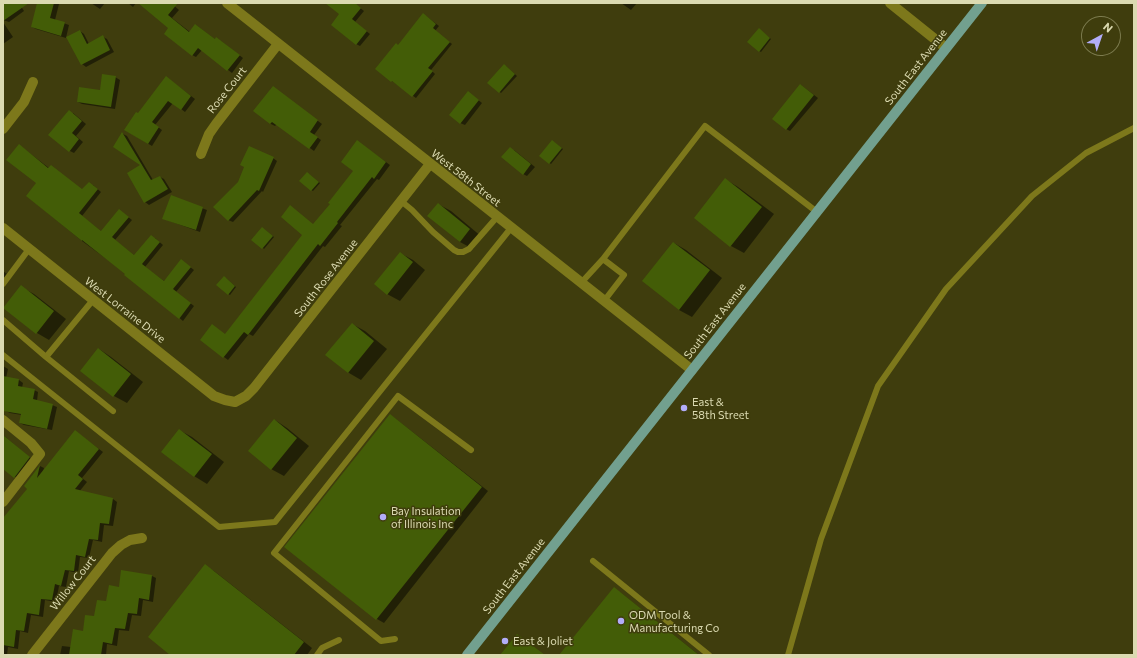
<!DOCTYPE html>
<style>
body{margin:0}
#map{position:relative;width:1137px;height:658px;overflow:hidden;background:#3f3d0d;font-family:Commissioner,sans-serif}
canvas{display:block}
.frame{position:absolute;inset:0;border:4px solid #dbdab1;pointer-events:none}
.north{position:absolute;left:1081px;top:16px;width:40px;height:40px;box-sizing:border-box;background:#3f3d0d;border:1px solid #7d7c4f;border-radius:50%;rotate:40deg;font-size:11px;font-weight:700;line-height:16px;text-align:center;color:#dbdab1}
.north::after{content:'';display:block;margin:auto;width:14px;height:18px;background:#b2adf9;clip-path:polygon(50% 0,100% 100%,50% 72%,0 100%)}
</style>
<div id="map">
<canvas width="1137" height="658"></canvas>
<div class="frame"></div>
<div class="north">N</div>
</div>
<script>
const ctx = document.querySelector('canvas').getContext('2d');
ctx.lineJoin = 'round';
function fill(path, color) { ctx.fillStyle = color; ctx.fill(path, 'evenodd'); }
const toPath = rows => new Path2D(rows.map(r => 'M' + r).join(''));
function stroke(path, color, width, dash) { ctx.strokeStyle = color; ctx.lineWidth = width; ctx.lineCap = dash ? 'butt' : 'round'; ctx.setLineDash(dash || []); ctx.stroke(path); }
function drawText(font, color, halo, rows, align = 'center') {
  ctx.font = font + ' Commissioner,sans-serif'; ctx.lineWidth = 3; ctx.setLineDash([]); ctx.textBaseline = 'middle'; ctx.strokeStyle = halo; ctx.fillStyle = color; for (const [text, x, y, turn = 0] of rows) {
    ctx.save(); ctx.translate(x, y); ctx.rotate((+turn || 0) * Math.PI / 180); ctx.textAlign = isNaN(turn) ? turn : align; if (halo) ctx.strokeText(text, 0, 0); ctx.fillText(text, 0, 0); ctx.restore();
  }
}
const shadow = toPath([
 [3,3,19,3,24,11,9,22,3,20],
 [38,3,59,4,55,20,69,25,66,38,36,29,32,27],
 [91,3,105,3,100,9],
 [128,3,136,3,133,7],
 [139,3,171,3,179,10,172,18,190,32,196,25,216,40,221,41,243,58,232,73,202,50,196,57,192,55,169,28],
 [327,3,354,3,364,11,355,22,370,34,360,46,356,44,340,14],
 [621,3,637,3,631,10],
 [426,16,439,26,435,31,452,44,431,70,435,74,416,98,392,81,398,46],
 [3,22,13,37,3,44],
 [760,30,771,39,761,52,759,51],
 [80,31,84,34,89,44,103,37,107,39,114,52,86,67,82,64],
 [506,66,517,76,501,93,489,83],
 [115,77,120,80,115,109,82,104,78,102,101,91],
 [170,80,195,99,185,112,173,103,155,125,162,130,152,146,125,130],
 [801,85,818,98,790,131,786,129],
 [273,87,322,124,314,135,321,140,314,151,277,124,275,126,271,124,255,111],
 [472,95,482,103,465,125,460,123],
 [73,113,86,124,76,136,83,142,74,153,70,151],
 [123,134,127,136,153,180,160,177,164,179,172,192,149,205,145,202,128,173,142,165,114,147],
 [554,142,563,149,551,164,540,156],
 [361,144,390,165,379,180,377,179,340,225,342,226,325,247,323,246,253,336,249,334,228,360,224,357,201,339,226,335,331,204,355,171],
 [23,148,49,168,83,190,93,185,101,192,82,216,102,232,123,213,132,220,115,240,135,256,155,238,163,245,145,267,164,281,185,263,194,270,176,292,194,306,183,321,127,274,82,241,27,196,37,183],
 [514,150,535,167,527,176,523,174],
 [273,158,277,161,263,192,262,191,233,222,228,220],
 [309,174,320,183,313,191,311,190],
 [725,179,738,187,774,214,744,253,731,246],
 [171,197,207,210,200,232,164,219],
 [438,204,451,211,482,237,473,249,460,242],
 [264,229,274,237,264,249,263,248],
 [674,243,686,250,722,278,692,317,679,310],
 [400,253,413,260,425,270,400,301,387,294],
 [3,271,7,274,3,280],
 [226,278,236,287,230,295,228,294],
 [21,287,34,294,66,319,49,340,37,333],
 [352,324,365,331,387,349,361,380,349,373,327,355],
 [99,349,111,357,143,382,127,403,114,396],
 [3,366,8,369,6,378,19,380,23,383,22,388,34,390,38,392,37,401,52,405,57,407,52,430,24,425,20,423,22,415,10,413,6,411,3,403],
 [390,415,396,419,488,491,384,623,377,619,286,547],
 [275,420,287,428,309,446,284,476,271,469],
 [179,430,192,437,224,462,207,484,194,476],
 [75,431,103,452,82,478,87,482,79,492,113,499,117,502,113,526,104,525,102,542,93,540,89,558,80,557,78,573,69,571,66,587,59,586,56,602,45,600,43,617,31,615,28,633,20,631,18,649,8,647,7,655,3,655,3,521,36,479,32,476,40,466,44,468,43,472],
 [3,435,33,460,17,478,3,468],
 [205,566,214,571,312,648,307,655,172,655],
 [152,576,156,578,153,602,143,600,141,616,132,615,129,631,119,630,117,646,107,644,106,655,60,655,62,646,71,647,120,588],
 [620,592,699,655,560,655]
]);
const building = toPath([
 [3,3,29,3,3,21],
 [37,3,54,3,50,18,65,22,61,36,31,27],
 [138,3,178,3,168,15,189,32,195,24,215,39,216,37,240,55,227,71,198,48,192,56,164,34,168,28],
 [325,3,355,3,361,8,352,19,367,31,356,45,331,25,339,14],
 [423,13,436,24,433,28,450,42,428,68,433,71,412,97,392,81,391,82,375,69,396,43,398,45],
 [759,28,770,38,759,52,747,42],
 [80,30,87,44,103,35,110,50,81,65,66,37],
 [504,64,515,74,499,93,487,83],
 [102,74,116,76,111,107,77,102,79,87,100,90],
 [166,76,191,96,181,110,168,101,152,122,159,127,148,144,124,130,136,112,138,113],
 [800,84,814,95,786,130,772,119],
 [273,86,318,120,310,132,318,137,309,149,272,122,270,124,253,111],
 [468,91,479,100,460,124,449,115],
 [69,110,82,121,72,133,79,139,69,152,48,135],
 [122,132,151,180,160,176,168,189,144,203,127,173,140,165,113,147],
 [357,140,386,162,374,179,372,177,337,222,338,223,320,246,318,244,248,335,244,332,223,358,200,340,212,324,225,334,302,235,281,217,290,205,313,224,330,204,328,203,353,171,341,162],
 [552,140,562,148,549,164,539,156],
 [19,144,48,168,51,165,82,189,89,182,98,189,79,213,101,231,119,209,129,217,112,237,134,255,151,235,160,242,142,264,164,281,181,259,191,267,173,289,191,303,179,319,124,275,125,274,82,240,82,241,26,196,36,183,6,160],
 [249,146,274,157,259,191,257,190,228,221,213,207,238,182,244,167,240,165],
 [510,147,531,164,523,175,501,157],
 [307,172,319,182,311,191,299,181],
 [725,178,762,207,730,247,694,218],
 [171,195,203,207,196,230,162,219],
 [438,203,470,229,460,242,427,216],
 [262,227,273,236,262,249,251,240],
 [673,242,710,270,679,310,642,281],
 [400,252,413,262,387,295,374,284],
 [224,276,235,286,228,295,216,285],
 [21,285,54,311,36,334,3,308],
 [352,323,374,341,348,373,325,355],
 [98,348,131,374,113,397,80,371],
 [3,376,19,379,18,386,35,389,33,399,53,404,47,429,19,423,21,414,3,411],
 [390,414,482,487,376,620,284,547],
 [274,419,297,438,271,470,248,451],
 [179,429,212,454,194,477,161,452],
 [75,430,99,449,78,475,83,479,75,489,113,498,109,524,100,523,98,540,89,539,85,557,76,555,74,571,65,570,61,586,55,584,52,600,41,599,39,615,27,613,24,631,16,630,14,647,3,645,3,518,27,489,24,486,40,465,37,478],
 [3,435,30,457,14,478,3,469],
 [205,564,304,642,294,655,170,655,148,637],
 [121,570,152,575,149,600,139,598,137,614,128,613,125,629,115,628,112,644,103,642,101,655,69,655,73,629,83,631,85,615,94,616,97,600,106,601,109,585,119,587],
 [614,587,699,655,559,655],
 [517,634,545,655,500,655]
]);
const service = toPath([
 [401,201,412,210,433,232,454,250,458,252,463,252,469,249,497,217],
 [581,283,603,259],
 [3,284,29,249],
 [93,300,46,357,113,411],
 [604,301,624,275,603,259,705,126,817,212],
 [3,320,46,357],
 [3,355,219,527,275,522,511,228],
 [593,561,709,655],
 [395,639,381,641,274,553,398,396,471,450],
 [317,655,322,648,339,640],
 [788,655,821,539,878,386,946,289,1032,196,1086,153,1134,128]
]);
const minor = toPath([
 [227,3,692,370],
 [890,3,946,48],
 [3,129,24,102,33,82],
 [201,154,209,134,216,124,278,44],
 [3,228,214,396,225,400,235,402,246,396,254,388,430,164],
 [3,420,31,443,40,454,3,502],
 [32,655,112,553,121,545,130,540,142,538]
]);
const primary = toPath([
 [467,655,982,3]
]);
const markers = [
 [684,408,4,"#b2adf9"],
 [383,517,4,"#b2adf9"],
 [621,621,4,"#b2adf9"],
 [505,641,4,"#b2adf9"]
];
const streetNames = [
 ["South East Avenue",916,67,-52],
 ["Rose Court",227,90,-52],
 ["West 58th Street",466,178,38],
 ["South Rose Avenue",326,278,-52],
 ["West Lorraine Drive",125,310,38],
 ["South East Avenue",715,321,-52],
 ["South East Avenue",514,576,-52],
 ["Willow Court",73,583,-52]
];
const poiNames = [
 ["East &",692,402],
 ["58th Street",692,415],
 ["Bay Insulation",391,511],
 ["of Illinois Inc",391,524],
 ["ODM Tool &",629,615],
 ["Manufacturing Co",629,628],
 ["East & Joliet",513,641]
];
fill(shadow, '#0007');
fill(building, '#435d07');
stroke(service, '#7d781b', 6);
stroke(minor, '#7d781b', 10);
stroke(primary, '#72a08f', 10);
for (const [x, y, r, color] of markers) { const dot = new Path2D(); dot.arc(x, y, r, 0, 2 * Math.PI); ctx.fillStyle = color; ctx.fill(dot); stroke(dot, '#3f3d0d', 1.5); }
drawText('11px', '#dbdab1', '#3f3d0d', streetNames);
drawText('11px', '#dbdab1', '#3f3d0d', poiNames, 'left');
</script>
